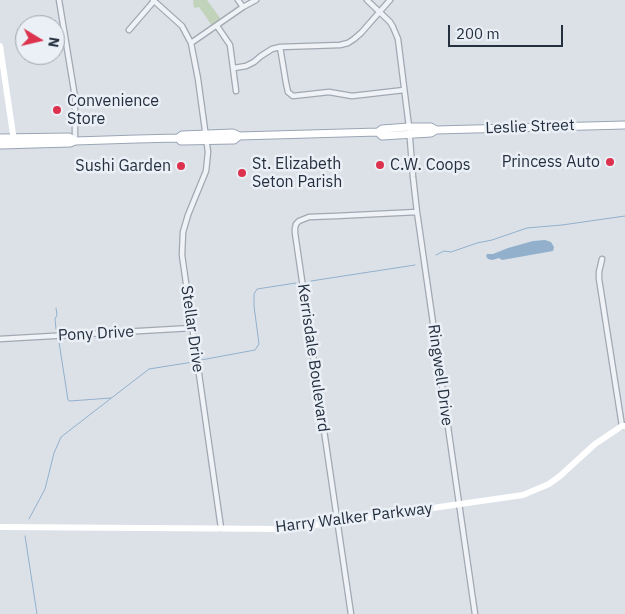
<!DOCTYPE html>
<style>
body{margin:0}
#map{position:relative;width:625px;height:614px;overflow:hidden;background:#dce1e8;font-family:"IBM Plex Sans",sans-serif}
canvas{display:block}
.north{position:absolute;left:15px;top:15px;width:50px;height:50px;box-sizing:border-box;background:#ebf0f6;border:1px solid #9ba3ad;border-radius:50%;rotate:99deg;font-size:14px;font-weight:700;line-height:20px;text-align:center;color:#242f40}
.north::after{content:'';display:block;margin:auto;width:18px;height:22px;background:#dc324e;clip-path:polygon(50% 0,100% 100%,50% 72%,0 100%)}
.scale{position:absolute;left:448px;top:25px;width:115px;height:22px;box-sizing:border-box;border:2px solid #242f40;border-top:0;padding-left:6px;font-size:15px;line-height:18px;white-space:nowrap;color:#242f40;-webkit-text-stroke:4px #ebf0f6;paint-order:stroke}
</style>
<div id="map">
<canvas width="625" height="614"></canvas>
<div class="north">N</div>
<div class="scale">200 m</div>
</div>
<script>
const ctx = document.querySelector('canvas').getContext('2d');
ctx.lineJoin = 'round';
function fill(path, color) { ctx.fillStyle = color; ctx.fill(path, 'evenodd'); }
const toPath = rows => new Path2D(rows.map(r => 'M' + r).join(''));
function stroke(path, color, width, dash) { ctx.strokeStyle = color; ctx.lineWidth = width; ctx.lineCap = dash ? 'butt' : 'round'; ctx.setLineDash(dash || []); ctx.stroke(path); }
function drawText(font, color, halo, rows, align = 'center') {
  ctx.font = font + ' "IBM Plex Sans",sans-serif'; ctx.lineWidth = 5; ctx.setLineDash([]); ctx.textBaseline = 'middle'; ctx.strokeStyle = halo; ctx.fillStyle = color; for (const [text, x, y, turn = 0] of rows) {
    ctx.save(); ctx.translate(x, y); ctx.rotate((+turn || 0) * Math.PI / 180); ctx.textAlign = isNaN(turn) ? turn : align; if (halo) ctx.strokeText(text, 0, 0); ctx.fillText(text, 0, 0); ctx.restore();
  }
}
const green = toPath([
 [193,0,207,0,221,19,212,26,199,7,194,8]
]);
const water = toPath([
 [545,240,551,242,554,247,553,251,502,260,499,258,492,260,488,259,486,256,487,254,493,254,508,248,533,241]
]);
const stream = toPath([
 [436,255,444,251,451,252,477,243,492,240,527,228,562,225,625,216],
 [311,281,415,265],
 [56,308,57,315,55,319,56,329],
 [59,342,68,400,70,401,111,398],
 [201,360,255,350,259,344,254,306,254,294,257,289,296,283],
 [29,519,45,489,54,453,61,437,149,369,193,362],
 [25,536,37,614]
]);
const street = toPath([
 [59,0,75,97,75,141],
 [153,0,182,26,191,43,198,79,208,152,206,171,188,215,183,232,182,255,221,528],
 [238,0,243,7],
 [367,0,390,22,393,27,398,39,409,127,413,177,417,212,475,614],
 [217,26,230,45,236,91],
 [129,30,154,1],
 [191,43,243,7,256,0],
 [280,47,286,83,288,92,293,96,329,92,352,96,404,90],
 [234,68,246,66,254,62,261,56,272,49,280,47,340,45,348,43,354,39,361,33,390,0],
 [602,259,599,272,599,279,622,426],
 [0,339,192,328],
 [351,614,295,233,295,228,296,224,299,221,309,217,336,216,417,212]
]);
const secondary = toPath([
 [0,46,14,141],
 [0,527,287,529,523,495,549,484,560,476,595,444,622,426,625,426]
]);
const primary = toPath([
 [378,132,382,136,431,133,436,130,625,125],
 [0,138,69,137,75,141],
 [178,138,182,135,233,133,239,136],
 [0,145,70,143,75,141,137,139,178,138,181,141,234,140,239,136,378,132,382,129,409,127,431,127,436,130]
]);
const markers = [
 [57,110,5,"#dc324e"],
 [610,162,5,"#dc324e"],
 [380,165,5,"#dc324e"],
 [181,166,5,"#dc324e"],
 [242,173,5,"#dc324e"]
];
const poiNames = [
 ["Convenience",67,101],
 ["Store",67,119],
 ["Princess Auto",600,162,"right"],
 ["St. Elizabeth",252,164],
 ["Seton Parish",252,182],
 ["C.W. Coops",390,165],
 ["Sushi Garden",171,166,"right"]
];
const streetNames = [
 ["Leslie Street",530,127,-2],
 ["Stellar Drive",192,329,82],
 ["Pony Drive",96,334,-3],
 ["Kerrisdale Boulevard",313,358,82],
 ["Ringwell Drive",440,375,82],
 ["Harry Walker Parkway",354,518,-7]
];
fill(green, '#c2d3bc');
fill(water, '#92b0cc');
stroke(stream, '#92b0cc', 1);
stroke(street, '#a1a8b2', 7);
stroke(primary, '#9aa5b5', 9);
stroke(street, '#eff2f6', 4.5);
stroke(secondary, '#fff', 6);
stroke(primary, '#fff', 7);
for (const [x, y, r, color] of markers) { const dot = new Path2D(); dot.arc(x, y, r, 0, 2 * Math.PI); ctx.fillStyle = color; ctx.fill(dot); stroke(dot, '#ebf0f6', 2); }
drawText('16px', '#242f40', '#ebf0f6', poiNames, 'left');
drawText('16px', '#242f40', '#ebf0f6', streetNames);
</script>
